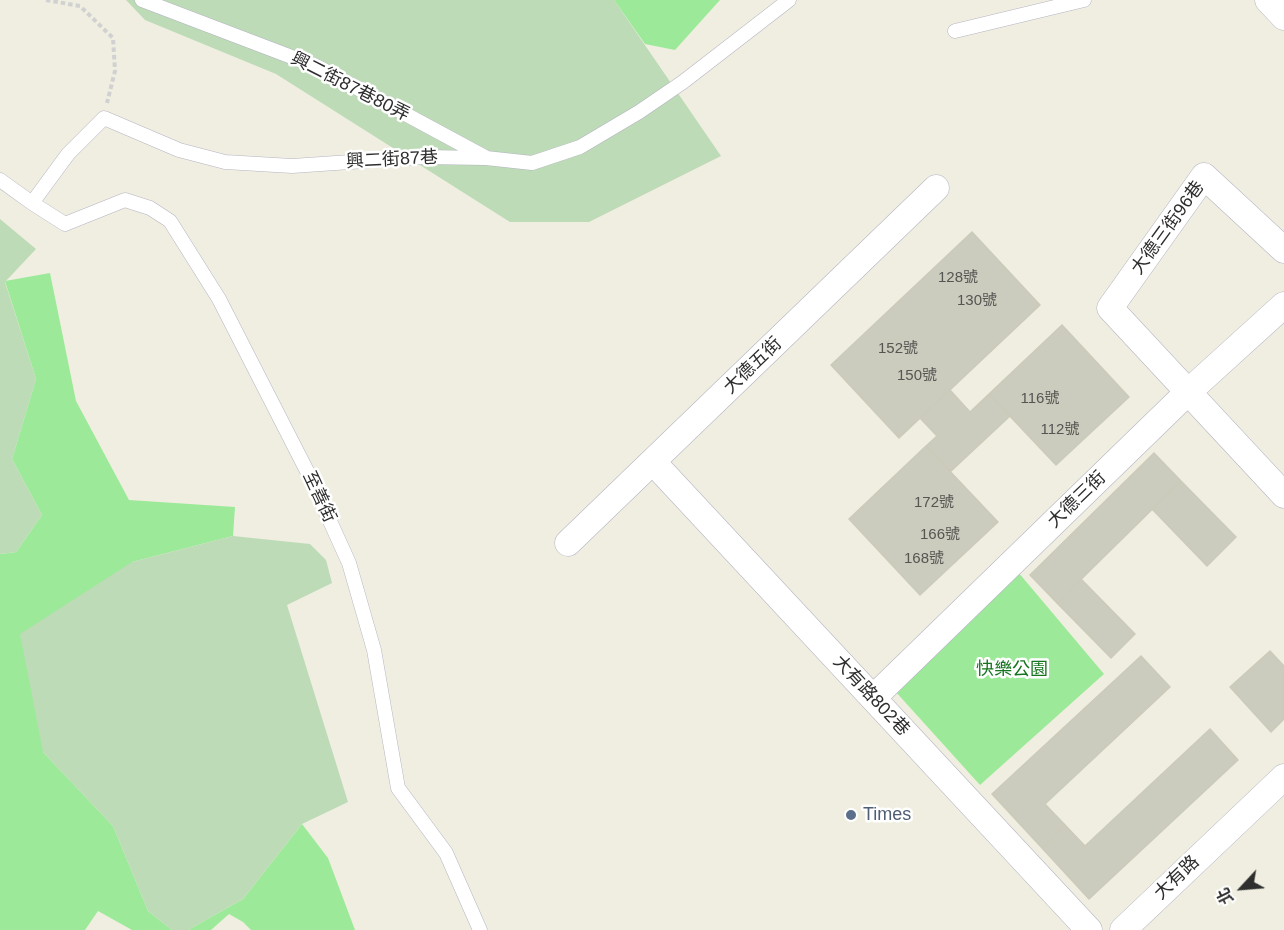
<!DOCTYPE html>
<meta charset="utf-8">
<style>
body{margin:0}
#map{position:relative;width:1284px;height:930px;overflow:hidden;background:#f0eee0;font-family:Arial,"Noto Sans TC",sans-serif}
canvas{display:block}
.north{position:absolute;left:1212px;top:858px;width:60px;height:60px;-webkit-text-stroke:4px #fff;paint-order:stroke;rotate:244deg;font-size:16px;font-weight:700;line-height:24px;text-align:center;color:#2e2e2e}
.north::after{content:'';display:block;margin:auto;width:21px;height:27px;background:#2e2e2e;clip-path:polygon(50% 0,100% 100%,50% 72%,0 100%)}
</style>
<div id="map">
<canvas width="1284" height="930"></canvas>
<div class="north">北</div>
</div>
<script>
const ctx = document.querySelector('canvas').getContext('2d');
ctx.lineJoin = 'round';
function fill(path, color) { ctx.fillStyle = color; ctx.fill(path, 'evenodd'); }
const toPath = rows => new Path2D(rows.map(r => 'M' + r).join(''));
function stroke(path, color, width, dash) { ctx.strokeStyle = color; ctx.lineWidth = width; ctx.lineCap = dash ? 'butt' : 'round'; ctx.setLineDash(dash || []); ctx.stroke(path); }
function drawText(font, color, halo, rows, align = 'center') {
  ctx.font = font + ' Arial,"Noto Sans TC",sans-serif'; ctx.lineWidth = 5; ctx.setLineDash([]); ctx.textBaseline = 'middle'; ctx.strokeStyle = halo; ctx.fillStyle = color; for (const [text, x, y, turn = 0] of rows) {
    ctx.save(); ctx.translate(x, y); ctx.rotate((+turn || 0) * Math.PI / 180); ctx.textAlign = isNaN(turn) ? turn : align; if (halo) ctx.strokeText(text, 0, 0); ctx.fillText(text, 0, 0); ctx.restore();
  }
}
const green = toPath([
 [614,0,720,0,675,50,645,44],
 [50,273,76,401,129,500,235,507,233,536,132,562,43,752,113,826,148,911,172,930,132,930,98,911,85,930,0,930,0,554,16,552,42,515,12,459,36,379,5,281],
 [1018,572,1104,674,980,785,895,691],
 [302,824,328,858,355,930,251,930,243,922,229,914,211,930,188,930,243,899]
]);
const cemetery = toPath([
 [126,0,614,0,721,156,589,222,510,222,276,74,145,20],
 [0,219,36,249,5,282,36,379,12,459,42,515,16,552,0,554],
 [233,536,310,544,326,560,332,583,287,605,348,802,302,824,243,899,188,930,172,930,148,911,113,826,43,752,20,634,132,562]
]);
const building = toPath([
 [972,232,1040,305,899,438,831,365,972,232],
 [1062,325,1129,397,1056,465,989,394,1062,325],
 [950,390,970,412,989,394,1010,416,950,472,926,446,937,436,920,418,950,390],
 [926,446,998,522,920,595,849,519,926,446],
 [1154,453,1181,481,1057,603,1030,575,1154,453],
 [1181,481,1236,537,1207,566,1152,509,1181,481],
 [1081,579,1135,634,1111,658,1057,603,1081,579],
 [1270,651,1284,666,1284,719,1271,732,1230,687,1270,651],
 [1141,656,1170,687,1045,804,1065,825,1042,848,992,794,1141,656],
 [1210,729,1238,760,1089,899,1042,848,1065,825,1085,846,1210,729]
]);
const path = toPath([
 [46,0,80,6,113,38,115,71,107,103]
]);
const lane = toPath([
 [142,0,318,67,485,157],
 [955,31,1084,0],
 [0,180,32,203,68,154,104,118,179,150,225,162,292,166,423,157,486,158,532,163,580,147,639,112,683,82,789,0],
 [32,203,65,224,125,200,150,208,170,221,219,299,309,475,349,563,374,650,398,788,446,853,480,930]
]);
const street = toPath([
 [1268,0,1284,17],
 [1284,250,1204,176,1110,308,1284,495],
 [653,462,1089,930],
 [568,543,936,188],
 [873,698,1187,393,1284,305],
 [1123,930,1284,777]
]);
const markers = [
 [851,815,6,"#5c6f8a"]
];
const numberNames = [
 ["128號",958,278],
 ["130號",977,301],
 ["152號",898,349],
 ["150號",917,376],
 ["116號",1040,399],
 ["112號",1060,430],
 ["172號",934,503],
 ["166號",940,535],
 ["168號",924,559]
];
const streetNames = [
 ["興二街87巷80弄",350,87,27],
 ["興二街87巷",392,160,-3],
 ["大德三街96巷",1168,228,-54],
 ["大德五街",753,366,-44],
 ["至善街",319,497,65],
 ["大德三街",1077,500,-44],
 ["大有路802巷",871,696,47],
 ["大有路",1177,878,-44]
];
const parkNames = [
 ["快樂公園",1012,670]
];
const serviceNames = [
 ["Times",863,815]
];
fill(green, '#9cea99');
fill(cemetery, '#bcdbb6');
fill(building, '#cbcbbe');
stroke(building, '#cccbb9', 1.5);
stroke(lane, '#b5b4c2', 15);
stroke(street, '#b5b4c2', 27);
stroke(path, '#d1d1d1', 4, [4.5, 3]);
stroke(lane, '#fff', 14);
stroke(street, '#fff', 26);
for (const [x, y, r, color] of markers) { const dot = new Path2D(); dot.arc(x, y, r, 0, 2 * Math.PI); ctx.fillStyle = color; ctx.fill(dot); stroke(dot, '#fff', 2); }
drawText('15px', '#555552', null, numberNames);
drawText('18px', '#2e2e2e', '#fff', streetNames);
drawText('18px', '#15741e', '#fff', parkNames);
drawText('18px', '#4e5e75', '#fff', serviceNames, 'left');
</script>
